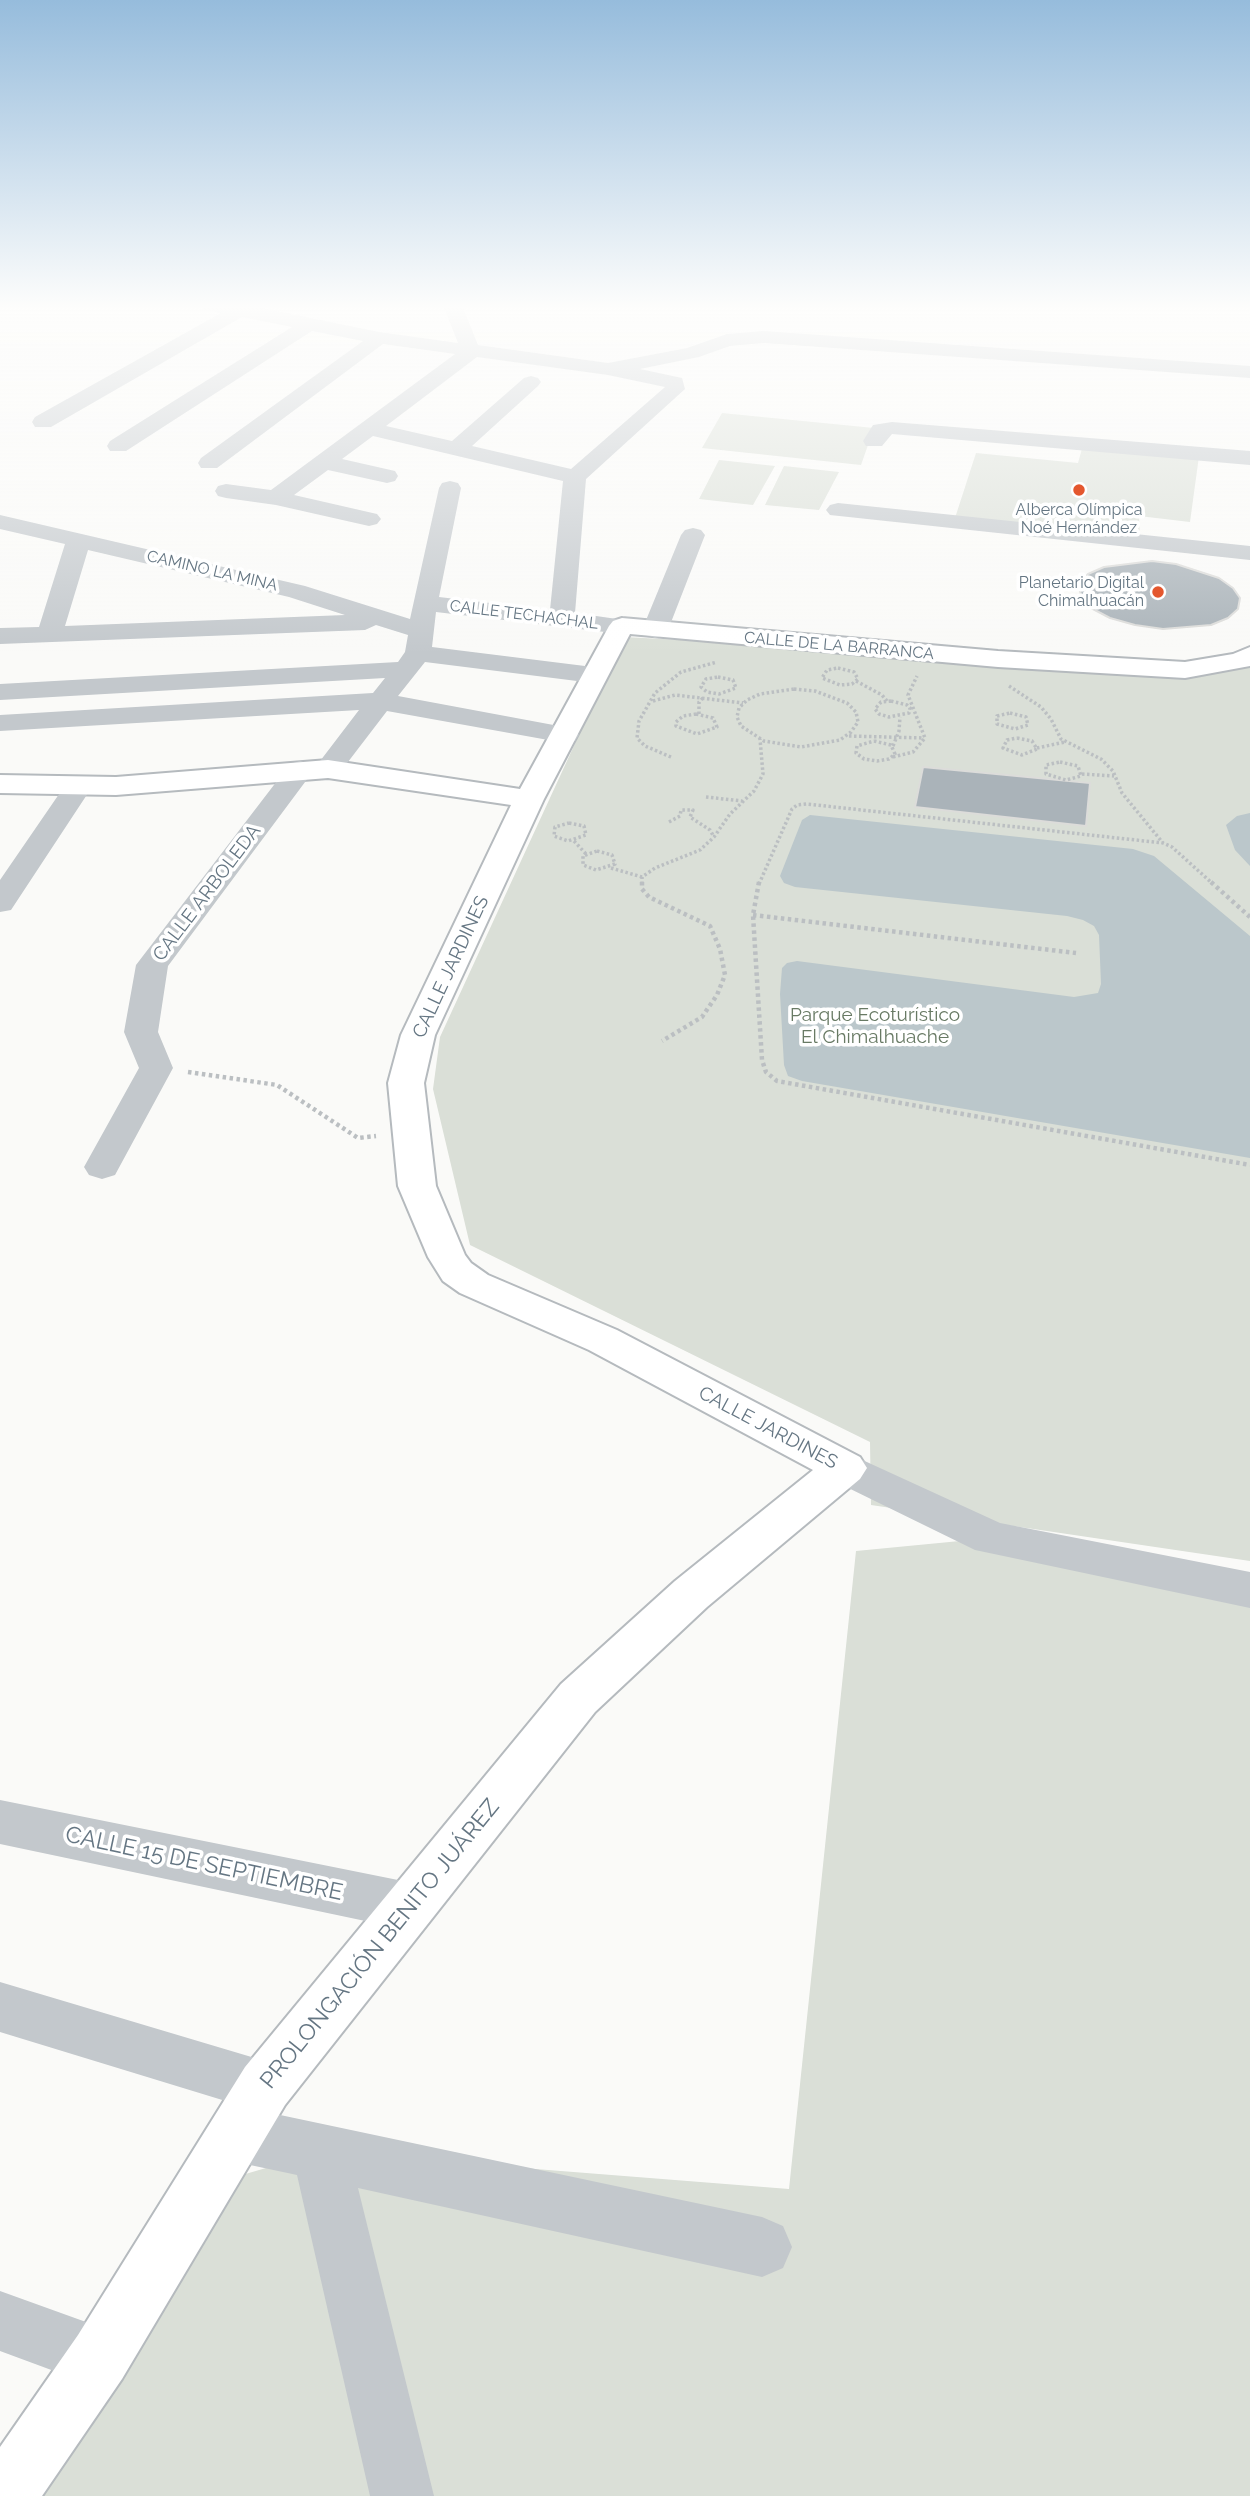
<!DOCTYPE html>
<meta charset="utf-8">
<style>
body{margin:0}
canvas{display:block;background:#fafaf8}
</style>
<canvas width="1250" height="2496"></canvas>
<script>
const ctx = document.querySelector('canvas').getContext('2d');
ctx.lineJoin = 'round';
function fill(path, color) { ctx.fillStyle = color; ctx.fill(path, 'evenodd'); }
const toPath = rows => new Path2D(rows.map(r => 'M' + r).join(''));
function stroke(path, color, width, dash) { ctx.strokeStyle = color; ctx.lineWidth = width; ctx.lineCap = dash ? 'butt' : 'round'; ctx.setLineDash(dash || []); ctx.stroke(path); }
function drawText(font, color, halo, rows, align = 'center') {
  ctx.font = font + ' Raleway,sans-serif'; ctx.lineWidth = 7; ctx.setLineDash([]); ctx.textBaseline = 'middle'; ctx.strokeStyle = halo; ctx.fillStyle = color; for (const [text, x, y, turn = 0] of rows) {
    ctx.save(); ctx.translate(x, y); ctx.rotate((+turn || 0) * Math.PI / 180); ctx.textAlign = isNaN(turn) ? turn : align; if (halo) ctx.strokeText(text, 0, 0); ctx.fillText(text, 0, 0); ctx.restore();
  }
}
const green = toPath([
 [722,413,874,428,861,465,702,448],
 [1083,445,1199,456,1190,522,1139,516,1140,539,955,518,976,453,1078,463],
 [719,460,775,466,753,505,699,499],
 [784,466,839,472,819,510,765,505],
 [624,637,1213,667,1250,656,1250,1561,871,1505,870,1442,470,1245,433,1089,440,1037],
 [991,1538,1250,1590,1250,2496,42,2496,232,2178,320,2152,789,2189,856,1551]
]);
const water = toPath([
 [1250,813,1250,866,1235,850,1226,825,1237,816],
 [810,815,1133,849,1154,856,1250,936,1250,1158,802,1081,788,1076,784,1065,780,994,782,968,787,963,797,961,1074,997,1098,993,1101,984,1099,935,1094,926,1083,920,1067,916,795,887,784,883,780,876,802,820]
]);
const building = toPath([
 [1152,561,1176,564,1219,578,1233,588,1240,598,1238,609,1228,618,1211,625,1163,629,1135,625,1110,618,1091,608,1081,596,1079,585,1088,574,1104,567,1152,561],
 [923,767,1090,783,1086,826,915,807,923,767]
]);
const pathFar1 = toPath([
 [838,668,854,672,858,679,852,684,840,685,822,678,827,670,838,668],
 [718,677,733,680,736,688,719,694,707,692,701,687,706,679,718,677],
 [856,681,882,695,887,701],
 [1009,686,1041,707,1051,719,1061,739,1101,759,1113,771,1122,793,1163,843],
 [794,689,815,691,847,703,856,712,858,722,851,732,840,740,801,747,764,741,741,726,737,717,739,708,747,700,760,694,794,689],
 [653,701,675,695,743,703],
 [891,701,907,705,910,708,909,713,889,717,879,714,875,709,881,702,891,701],
 [1010,713,1026,717,1028,725,1015,729,997,724,997,716,1010,713],
 [696,714,713,718,717,727,697,734,676,726,676,722,683,716,696,714],
 [699,714,699,702,704,697],
 [849,736,924,738],
 [1017,738,1032,741,1037,749,1022,755,1003,748,1007,740,1017,738],
 [874,741,891,745,895,754,889,759,877,761,864,759,856,753,857,746,874,741],
 [893,746,899,731,900,717],
 [1037,748,1065,742],
 [671,757,645,746,637,738,639,721,655,693,681,672,717,662],
 [893,757,913,752,925,738,908,695,917,676],
 [1060,762,1078,766,1081,776,1066,780,1046,774,1046,765,1060,762],
 [1082,774,1114,776],
 [706,797,742,801],
 [669,822,680,816,681,810,693,810,690,817,710,830,714,837],
 [569,823,584,826,586,835,568,841,554,836,555,827,569,823],
 [574,841,586,854],
 [597,851,612,855,615,864,596,870,583,865,583,856,597,851],
 [611,868,642,877],
 [642,884,642,877,655,868,700,850,714,837,730,814,754,791,763,774,760,739],
 [759,884,792,809,797,805,807,804,1163,843,1172,847,1213,884]
]);
const path = toPath([
 [642,882,642,889,649,897,710,926,720,949,725,975,717,995,702,1017,662,1041],
 [759,882,753,915,762,1060,766,1072,777,1081,1250,1165],
 [1211,882,1250,917],
 [753,915,1076,953],
 [188,1072,277,1085,358,1138,376,1136]
]);
const minor = toPath([
 [200,305,247,305,379,332,458,343,443,305,462,305,478,345,608,363,687,348,727,334,764,331,1250,366,1250,378,764,343,730,346,699,357,640,369,682,378,685,389,586,479,575,613,631,621,635,626,631,631,622,634,436,612,432,647,593,667,602,669,606,675,602,681,593,683,425,662,398,696,575,729,579,735,575,741,565,743,387,711,338,775,328,778,318,775,314,769,359,710,0,731,0,715,373,693,385,678,0,700,0,684,398,662,405,652,408,635,376,625,365,630,0,644,0,628,39,627,65,544,0,529,0,515,305,586,410,619,439,488,442,483,450,481,458,483,461,488,439,597,550,610,563,481,373,436,342,459,395,471,398,476,395,481,387,483,328,470,294,495,377,514,381,519,377,524,369,526,276,505,226,498,218,496,215,491,218,486,226,484,271,490,455,354,383,344,217,468,201,468,198,463,201,458,363,341,312,331,126,451,110,451,107,446,110,441,292,327,242,317,51,427,35,427,32,422,35,417,221,313,202,309,200,305],
 [477,357,608,375,665,387,571,469,472,446,538,386,541,382,538,378,531,376,524,378,452,441,386,426,477,357],
 [88,550,289,597,345,615,65,626,88,550],
 [892,422,1250,451,1250,465,892,434,882,446,866,446,863,441,873,425,892,422],
 [838,503,1250,546,1250,560,830,515,826,510,830,505,838,503],
 [693,528,701,530,705,535,668,630,664,635,655,638,646,635,642,630,681,535,685,530,693,528],
 [300,761,310,764,314,770,168,966,158,1032,173,1068,115,1175,102,1179,89,1175,84,1167,139,1068,124,1032,136,965,290,764,300,761],
 [78,778,88,781,92,787,11,910,0,912,0,880,68,781,78,778],
 [845,1452,1000,1523,1250,1572,1250,1608,975,1550,830,1479,823,1468,830,1457,845,1452],
 [0,1800,408,1882,426,1889,434,1906,426,1923,408,1930,0,1844,0,1800],
 [0,1982,285,2067,293,2086,285,2105,266,2112,762,2217,783,2226,792,2247,783,2268,762,2277,358,2188,434,2496,370,2496,297,2175,236,2162,216,2154,208,2134,216,2114,236,2106,255,2110,0,2032,0,1982],
 [0,2291,122,2335,131,2357,122,2379,100,2388,0,2351,0,2291]
]);
const major = toPath([
 [622,618,998,651,1185,662,1233,654,1250,647,1250,666,1185,678,998,667,630,634,544,799,435,1035,424,1083,436,1186,465,1255,471,1263,488,1275,617,1330,860,1457,867,1468,860,1479,707,1607,595,1712,285,2105,122,2379,42,2496,0,2496,0,2447,78,2335,245,2067,561,1684,675,1581,813,1470,589,1350,460,1293,443,1281,428,1257,398,1186,388,1083,401,1035,511,805,328,778,116,795,0,793,0,775,116,777,328,760,520,789,609,626,613,621,622,618]
]);
const markers = [
 [1079,490,7,"#e4572e"],
 [1158,592,7,"#e4572e"]
];
const farPoinames = [
 ["Alberca Olímpica",1079,510],
 ["Noé Hernández",1079,528],
 ["Planetario Digital",1144,583,"right"],
 ["Chimalhuacán",1144,601,"right"]
];
const farStreetnames = [
 ["CAMINO LA MINA",212,571,13],
 ["CALLE TECHACHAL",524,615,7],
 ["CALLE DE LA BARRANCA",839,646,5]
];
const streetNames = [
 ["CALLE ARBOLEDA",207,893,-53],
 ["CALLE JARDINES",451,967,-65],
 ["CALLE JARDINES",768,1428,28]
];
const parkNames = [
 ["Parque Ecoturístico",875,1015],
 ["El Chimalhuache",875,1037]
];
const nearStreetnames = [
 ["CALLE 15 DE SEPTIEMBRE",204,1864,12],
 ["PROLONGACIÓN BENITO JUÁREZ",380,1944,-51]
];
fill(green, '#dadfd7');
fill(water, '#bbc7cb');
fill(building, '#aab3b9');
stroke(building, '#dcdcda', 2);
stroke(major, '#b5babe', 4);
stroke(pathFar1, '#bbbfc2', 3.5, [2.5, 2.5]);
stroke(path, '#bbbfc2', 4.5, [3.5, 3.5]);
fill(minor, '#c3c8cc');
fill(major, '#fff');
const sky = ctx.createLinearGradient(0, 0, 0, 654);
sky.addColorStop(0, '#96bcdc');
sky.addColorStop(0.47, '#fdfdfc');
sky.addColorStop(1, '#fdfdfc00');
ctx.fillStyle = sky;
ctx.fillRect(0, 0, 1250, 654);
for (const [x, y, r, color] of markers) { const dot = new Path2D(); dot.arc(x, y, r, 0, 2 * Math.PI); ctx.fillStyle = color; ctx.fill(dot); stroke(dot, '#fff', 2.5); }
drawText('16px', '#657683', '#fff', farPoinames);
drawText('16px', '#657683', '#fff', farStreetnames);
drawText('19px', '#657683', '#fff', streetNames);
drawText('19px', '#687a64', '#fff', parkNames);
drawText('23px', '#657683', '#fff', nearStreetnames);
</script>
